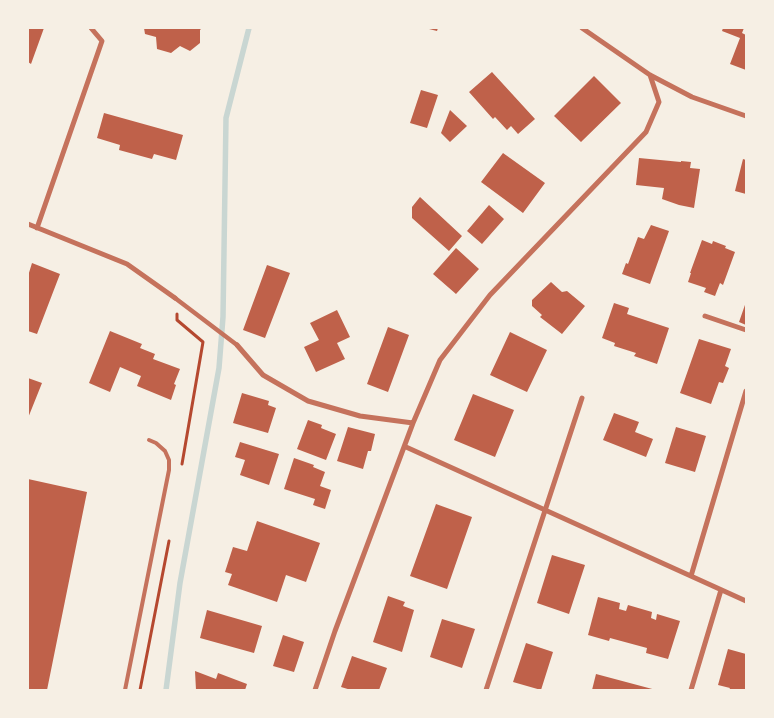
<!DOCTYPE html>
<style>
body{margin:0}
#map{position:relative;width:774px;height:718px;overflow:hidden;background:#f6efe4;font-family:"Space Grotesk",sans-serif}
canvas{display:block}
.frame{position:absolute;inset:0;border:29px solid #f6efe4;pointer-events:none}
</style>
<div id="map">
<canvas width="774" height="718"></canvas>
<div class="frame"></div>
</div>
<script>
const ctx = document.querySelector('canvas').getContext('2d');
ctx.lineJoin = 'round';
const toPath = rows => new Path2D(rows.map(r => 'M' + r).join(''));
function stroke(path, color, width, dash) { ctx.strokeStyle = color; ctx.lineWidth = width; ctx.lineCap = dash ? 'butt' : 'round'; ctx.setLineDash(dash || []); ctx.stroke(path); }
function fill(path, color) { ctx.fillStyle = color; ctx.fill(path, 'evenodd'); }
const stream = toPath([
 [166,690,180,583,219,368,223,317,226,118,249,28]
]);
const building = toPath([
 [28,28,44,28,31,64,28,62],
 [144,28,202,28,200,30,200,43,190,51,180,46,171,53,157,49,156,37,145,34],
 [425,28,438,28,437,31],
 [723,28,744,28,742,33,746,35,746,70,730,64,740,38,722,31],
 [492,72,535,119,518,134,511,126,507,130,495,117,493,119,469,92],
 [594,76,621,103,581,142,554,116],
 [421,90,438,95,427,128,410,123],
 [450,110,467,126,450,142,441,133],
 [104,113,183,135,176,160,154,154,152,159,119,150,120,145,97,138],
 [503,153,545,183,523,213,481,182],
 [639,158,681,162,681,161,691,162,690,168,700,169,694,208,679,205,662,199,664,188,636,185],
 [743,159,746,160,746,194,735,191],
 [420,197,462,236,449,251,412,218,412,207],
 [489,205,504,219,482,244,467,231],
 [651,225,669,231,650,284,622,274,626,263,628,264,638,237,644,239],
 [702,240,712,244,713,241,726,246,725,248,735,252,723,285,720,283,715,296,704,292,706,288,688,282,691,273,690,273],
 [456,248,479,269,456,294,433,274],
 [32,263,60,274,37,334,28,331,28,276],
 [267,265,290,273,265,338,243,330],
 [551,282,562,292,567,291,585,306,562,334,540,317,542,315,532,306,532,300],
 [746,302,746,325,739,322],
 [614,303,629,308,627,314,669,328,657,364,634,356,636,353,614,346,615,343,602,338],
 [337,310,350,337,337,343,345,359,316,372,304,347,319,340,310,323],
 [388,327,409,335,388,392,367,384],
 [110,331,142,344,140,348,155,354,153,359,180,369,174,384,176,385,171,400,137,386,141,376,120,367,110,392,89,383],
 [510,332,547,350,527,392,490,375],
 [699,339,731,349,725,366,729,368,723,383,719,382,711,404,680,393],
 [28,378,42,383,28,418],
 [242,393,269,401,268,405,276,408,268,433,233,423],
 [473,394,514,410,495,457,454,440],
 [614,413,639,422,635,432,653,439,646,457,603,440],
 [308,420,322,425,321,428,336,434,326,460,297,449],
 [348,427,375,434,371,451,368,451,363,469,337,461],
 [676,427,706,436,695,472,665,463],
 [240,442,279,454,269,485,240,475,245,460,235,457],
 [294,458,314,465,313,467,325,472,320,486,331,490,325,509,313,505,315,499,284,489],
 [28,479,87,492,47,690,28,690],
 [436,504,472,517,447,589,410,576],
 [257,521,320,543,306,582,286,575,277,602,228,585,232,574,225,572,233,547,247,551],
 [552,555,585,565,569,614,537,603],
 [388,596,405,602,403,606,414,610,402,652,373,642],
 [598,597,620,603,619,609,626,611,628,605,652,612,651,618,656,620,657,614,680,621,668,659,646,653,647,648,610,638,609,641,588,635],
 [207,610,262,626,254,653,200,638],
 [442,619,475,629,462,668,430,657],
 [283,635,304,642,294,672,273,666],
 [526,643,553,652,541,690,513,682],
 [728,649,746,654,746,690,729,690,730,688,718,685],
 [352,656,387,668,379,690,351,690,341,687],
 [195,671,216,679,218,673,247,684,245,690,196,690],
 [596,674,656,690,592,690]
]);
const path = toPath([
 [177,314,177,320,203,342,182,464],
 [140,690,169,541]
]);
const service = toPath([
 [125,690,169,470,169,460,165,451,156,443,149,440]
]);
const pedestrian = toPath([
 [175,298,237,345]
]);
const minor = toPath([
 [582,28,650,75,692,97,746,116],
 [28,224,127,264,175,298],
 [37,228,102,41,91,28],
 [705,316,746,330],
 [237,345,263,375,308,401,360,416,413,423],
 [406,447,746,601],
 [691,576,746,391],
 [315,690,335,631,413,423,440,360,490,295,646,132,659,102,650,75],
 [486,690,582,398],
 [691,690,721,590]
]);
stroke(stream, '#c9d6d2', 5.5);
fill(building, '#bf614a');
stroke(path, '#b5482f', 3);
stroke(service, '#c5725c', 4);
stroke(pedestrian, '#c5725c', 4.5);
stroke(minor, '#c5725c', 5);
</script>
